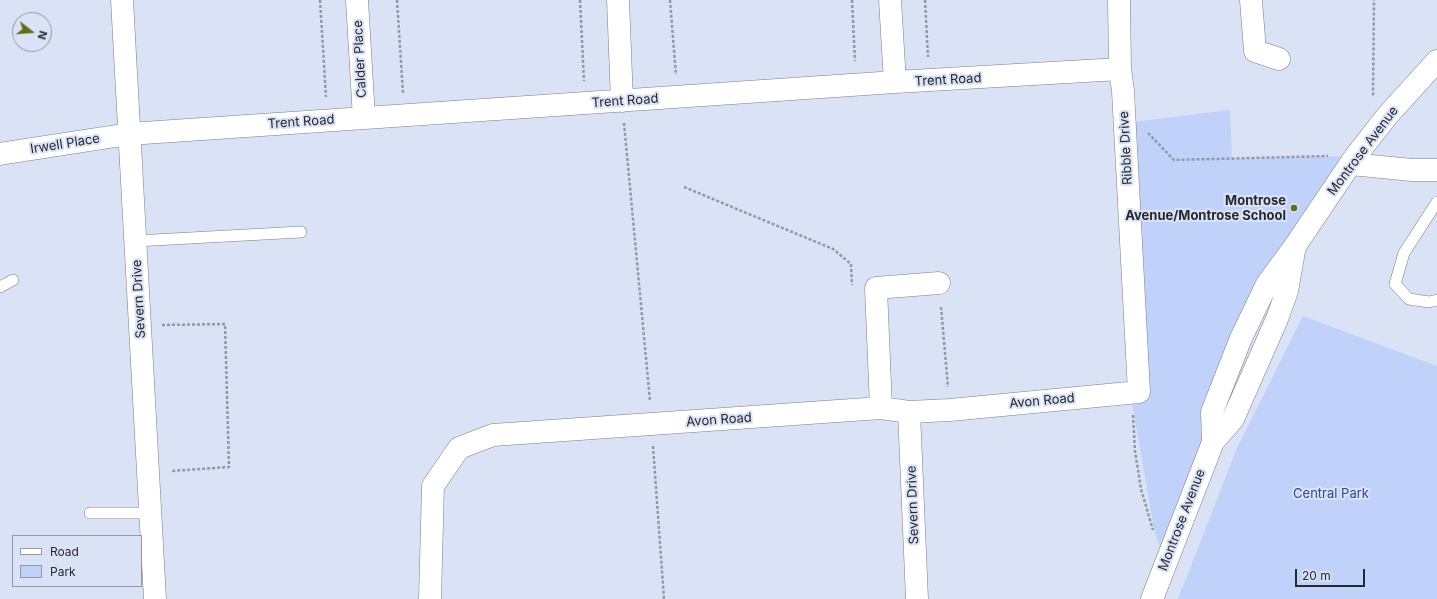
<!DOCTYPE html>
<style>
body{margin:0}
#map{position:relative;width:1437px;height:599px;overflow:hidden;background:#dae2f5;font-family:Inter,sans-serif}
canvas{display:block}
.legend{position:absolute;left:12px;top:535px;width:130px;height:52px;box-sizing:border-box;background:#dae2f5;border:1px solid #9298a6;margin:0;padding:5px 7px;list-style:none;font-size:12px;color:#262930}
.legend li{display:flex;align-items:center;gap:8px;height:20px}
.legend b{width:20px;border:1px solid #9298a6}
.north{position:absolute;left:12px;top:12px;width:40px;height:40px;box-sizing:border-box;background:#dae2f5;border:1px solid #9298a6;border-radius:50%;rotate:107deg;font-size:11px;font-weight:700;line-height:16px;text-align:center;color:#262930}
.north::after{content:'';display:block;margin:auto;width:14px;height:18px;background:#626e17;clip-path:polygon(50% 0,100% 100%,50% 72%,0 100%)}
.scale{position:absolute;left:1295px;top:569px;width:70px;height:18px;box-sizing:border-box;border:2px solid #262930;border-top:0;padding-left:5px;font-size:12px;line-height:14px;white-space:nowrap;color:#262930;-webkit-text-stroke:3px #dae2f5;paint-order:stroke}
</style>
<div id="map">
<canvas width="1437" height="599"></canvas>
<ul class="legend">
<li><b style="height:5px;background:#fff"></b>Road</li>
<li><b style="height:11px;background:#c1d2fa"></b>Park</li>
</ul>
<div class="north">N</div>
<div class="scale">20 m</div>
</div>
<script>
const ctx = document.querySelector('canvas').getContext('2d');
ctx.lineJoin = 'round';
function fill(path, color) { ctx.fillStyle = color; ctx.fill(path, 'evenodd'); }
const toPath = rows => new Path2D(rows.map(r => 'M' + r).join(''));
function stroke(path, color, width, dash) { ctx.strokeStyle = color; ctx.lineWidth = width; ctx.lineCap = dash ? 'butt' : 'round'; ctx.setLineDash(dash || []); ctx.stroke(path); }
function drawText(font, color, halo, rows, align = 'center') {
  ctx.font = font + ' Inter,sans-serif'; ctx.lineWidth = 4; ctx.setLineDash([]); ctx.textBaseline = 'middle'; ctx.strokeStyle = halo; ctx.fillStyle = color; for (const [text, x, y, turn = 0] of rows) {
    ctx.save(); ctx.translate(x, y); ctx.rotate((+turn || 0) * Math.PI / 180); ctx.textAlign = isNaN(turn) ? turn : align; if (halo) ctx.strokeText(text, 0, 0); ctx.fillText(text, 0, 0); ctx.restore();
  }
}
const green = toPath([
 [1230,110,1232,159,1343,156,1239,331,1165,566,1154,529,1132,403,1124,123],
 [1303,316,1437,366,1437,599,1178,599,1237,448]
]);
const path = toPath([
 [320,0,326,97],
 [397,0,403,93],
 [580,0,584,81],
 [670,0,676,75],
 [852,0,855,61],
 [925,0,928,57],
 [1374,95,1373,94,1374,0],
 [624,123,650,401],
 [1148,133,1174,160,1328,156],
 [684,187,833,249,851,264,852,285],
 [941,307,948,387],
 [162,325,225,324,229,467,171,471],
 [1133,415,1135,451,1141,489,1153,530],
 [653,446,664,599]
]);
const service = toPath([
 [1437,202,1404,253,1395,284,1409,299,1429,302,1437,300],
 [135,241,301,232],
 [0,287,13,280],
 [90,513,150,513]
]);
const minor = toPath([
 [122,0,155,599],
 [357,0,364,118],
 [618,0,622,101],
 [890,0,895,82],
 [1251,0,1255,51,1279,59],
 [0,154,129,134,895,82,1120,69],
 [1351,164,1412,170,1437,170],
 [881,408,876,288,939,283],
 [909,412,917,599],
 [430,599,433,486,459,448,493,435,881,408,909,412,950,410,1139,392,1123,91,1120,69,1119,0]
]);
const tertiary = toPath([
 [1213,442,1212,412,1241,338,1267,284,1295,246,1355,157,1387,116,1437,61],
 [1152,599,1213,442,1233,419,1277,319,1287,291,1294,251]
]);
const markers = [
 [1294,208,4,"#626e17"]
];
const streetNames = [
 ["Calder Place",360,59,-93],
 ["Trent Road",948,80,-3],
 ["Trent Road",625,101,-4],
 ["Trent Road",301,122,-4],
 ["Irwell Place",65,144,-9],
 ["Ribble Drive",1126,148,-93],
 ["Montrose Avenue",1363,151,-53],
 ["Severn Drive",139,299,-93],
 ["Avon Road",1042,401,-5],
 ["Avon Road",719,420,-4],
 ["Severn Drive",913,505,-92],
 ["Montrose Avenue",1182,520,-69]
];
const poiNames = [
 ["Montrose",1286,201],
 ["Avenue/Montrose School",1286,216]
];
const parkNames = [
 ["Central Park",1331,494]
];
fill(green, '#c1d2fa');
stroke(service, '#767e8f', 12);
stroke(minor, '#767e8f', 23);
stroke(tertiary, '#767e8f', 23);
stroke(path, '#9298a6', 2.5, [3, 2]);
stroke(service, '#fff', 11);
stroke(minor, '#fff', 22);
stroke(tertiary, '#fff', 22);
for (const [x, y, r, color] of markers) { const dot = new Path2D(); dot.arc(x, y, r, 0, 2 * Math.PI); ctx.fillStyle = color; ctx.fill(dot); stroke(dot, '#dae2f5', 1.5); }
drawText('13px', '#262930', '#dae2f5', streetNames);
drawText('bold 13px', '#262930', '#dae2f5', poiNames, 'right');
drawText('13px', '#314994', '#dae2f5', parkNames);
</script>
